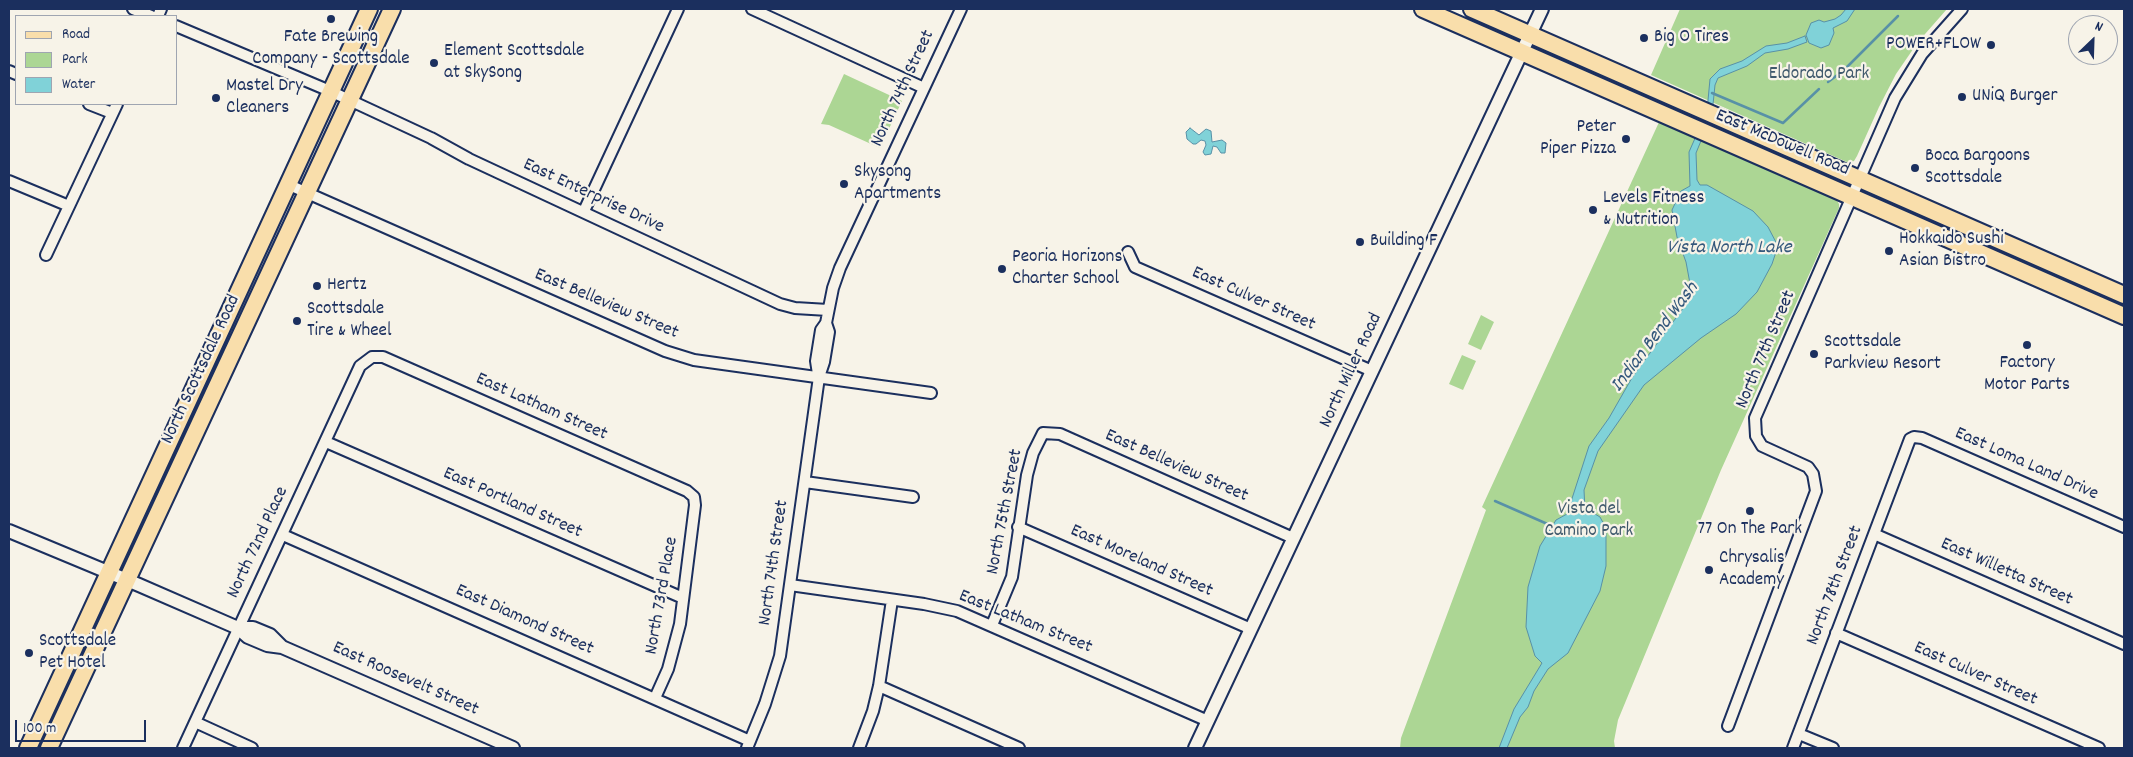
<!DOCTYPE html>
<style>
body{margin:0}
#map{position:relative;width:2133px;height:757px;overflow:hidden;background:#f7f3e8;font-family:Dekko,sans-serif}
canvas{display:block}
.frame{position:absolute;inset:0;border:10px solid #1b2f5e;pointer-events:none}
.legend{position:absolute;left:15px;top:15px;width:162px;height:90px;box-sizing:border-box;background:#f7f3e8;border:1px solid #9fa5b1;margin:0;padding:6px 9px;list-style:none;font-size:15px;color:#1b2f5e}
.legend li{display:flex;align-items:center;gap:10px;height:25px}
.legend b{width:25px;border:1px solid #9fa5b1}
.north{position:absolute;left:2068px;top:15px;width:50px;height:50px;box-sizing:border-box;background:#f7f3e8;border:1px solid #9fa5b1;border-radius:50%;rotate:24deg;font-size:14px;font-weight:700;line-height:20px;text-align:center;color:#1b2f5e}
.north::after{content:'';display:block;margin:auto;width:18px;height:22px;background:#1b2f5e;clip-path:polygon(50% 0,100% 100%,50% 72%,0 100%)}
.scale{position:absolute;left:15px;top:720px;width:131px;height:22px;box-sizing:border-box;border:2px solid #1b2f5e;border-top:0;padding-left:6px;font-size:15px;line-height:18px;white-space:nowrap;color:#1b2f5e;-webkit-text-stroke:4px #f7f3e8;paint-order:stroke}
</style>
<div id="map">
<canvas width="2133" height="757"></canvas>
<div class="frame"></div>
<ul class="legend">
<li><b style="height:6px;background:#f9deab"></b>Road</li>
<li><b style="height:14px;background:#acd694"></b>Park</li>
<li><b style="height:14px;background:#80d2d8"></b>Water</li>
</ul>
<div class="north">N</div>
<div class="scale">100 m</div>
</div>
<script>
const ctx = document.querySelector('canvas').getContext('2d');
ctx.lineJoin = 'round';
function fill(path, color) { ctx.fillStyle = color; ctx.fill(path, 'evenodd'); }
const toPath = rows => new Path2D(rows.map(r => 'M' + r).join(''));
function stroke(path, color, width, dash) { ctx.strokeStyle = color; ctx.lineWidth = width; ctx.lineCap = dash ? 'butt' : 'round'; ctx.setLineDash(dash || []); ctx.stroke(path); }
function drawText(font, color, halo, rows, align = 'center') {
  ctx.font = font + ' Dekko,sans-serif'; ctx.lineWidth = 4.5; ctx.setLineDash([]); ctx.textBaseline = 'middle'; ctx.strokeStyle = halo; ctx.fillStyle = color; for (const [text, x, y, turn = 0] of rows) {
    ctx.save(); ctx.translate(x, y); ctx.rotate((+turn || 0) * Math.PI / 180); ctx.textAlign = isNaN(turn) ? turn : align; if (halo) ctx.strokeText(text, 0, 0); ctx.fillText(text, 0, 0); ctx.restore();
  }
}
const green = toPath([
 [1680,9,1947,9,1918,42,1896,74,1879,107,1857,156,1854,161,1849,163,1651,75],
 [844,74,902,101,880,148,829,125,821,124],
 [1660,120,1835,197,1839,204,1839,208,1721,470,1618,720,1614,741,1615,748,1400,748,1401,738,1486,510,1482,507],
 [1481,315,1494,322,1481,350,1468,344],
 [1462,355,1476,361,1463,390,1449,384]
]);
const water = toPath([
 [1846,9,1855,9,1847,21,1833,28,1834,33,1829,45,1821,48,1809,43,1806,35,1811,23,1819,20,1824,22,1835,19,1841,15,1846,9],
 [1805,36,1807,42,1788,49,1765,53,1747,66,1718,78,1715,85,1712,114,1696,153,1697,180,1700,185,1707,185,1753,211,1768,227,1778,246,1772,264,1757,292,1736,314,1701,338,1644,385,1598,451,1584,490,1585,510,1590,511,1600,517,1606,528,1606,566,1600,591,1568,653,1548,669,1534,691,1528,707,1520,717,1507,748,1499,748,1514,709,1542,663,1535,656,1526,627,1528,587,1540,546,1556,520,1567,514,1589,446,1609,418,1633,376,1687,303,1691,289,1686,262,1677,237,1672,210,1681,191,1690,186,1689,152,1707,111,1710,79,1720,69,1742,61,1766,46,1787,43,1805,36],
 [1190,128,1199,135,1206,129,1211,131,1212,142,1222,140,1226,143,1225,153,1221,153,1217,147,1213,146,1211,154,1205,155,1203,152,1206,145,1205,141,1201,140,1196,144,1193,144,1187,139,1186,132,1190,128]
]);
const stream = toPath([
 [1828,82,1844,70,1898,16],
 [1712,93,1783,123,1819,89],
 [1495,501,1552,526]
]);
const minor = toPath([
 [133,9,151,16],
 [752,9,924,88],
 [158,16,161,9],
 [176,26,330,91,431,138,469,159,780,304,795,308,828,310],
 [9,71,16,74],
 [89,104,112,113],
 [9,181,69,206],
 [287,184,665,351,694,360,931,393],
 [584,211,678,9],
 [1128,252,1135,267,1372,371],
 [46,255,117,104],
 [818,374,816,361,821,330,826,323,833,288,840,268,961,9],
 [326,442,683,598],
 [805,482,913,497],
 [1018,527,1251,629],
 [1874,534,2124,644],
 [283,535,750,741],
 [790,585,924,604,957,611,1208,721],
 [992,625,1012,577,1027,475,1033,453,1043,433,1060,434,1293,538],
 [1836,633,2099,748],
 [879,686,1019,748],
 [195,722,252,748],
 [1728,726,1816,491,1813,474,1808,467,1762,446,1756,436,1755,418,1895,98,1922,54,1962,9],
 [1799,734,1833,748],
 [183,748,360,366,372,357,383,357,687,491,694,497,695,505,680,624,668,669,655,698],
 [747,748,765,704,780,656,819,377,824,362,829,332,826,323],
 [859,748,873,711,879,686,892,600],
 [1793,748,1910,439,1914,437,1922,438,2124,527]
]);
const tertiary = toPath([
 [9,531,139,585,238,628,248,637,267,645,282,647,513,748],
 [238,628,253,628,270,635,282,647],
 [1195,748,1542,9]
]);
const primary = toPath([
 [1423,9,2124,316],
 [1472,9,2124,295],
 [28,748,369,9],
 [49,748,392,9]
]);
const markers = [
 [331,19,5,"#1b2f5e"],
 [1644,38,5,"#1b2f5e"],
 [1991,45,5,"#1b2f5e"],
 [434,63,5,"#1b2f5e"],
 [1962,97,5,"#1b2f5e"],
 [216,98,5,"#1b2f5e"],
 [1626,139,5,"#1b2f5e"],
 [1915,168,5,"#1b2f5e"],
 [844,184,5,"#1b2f5e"],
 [1593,210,5,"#1b2f5e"],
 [1360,242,5,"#1b2f5e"],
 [1889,251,5,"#1b2f5e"],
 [1002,269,5,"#1b2f5e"],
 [317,286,5,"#1b2f5e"],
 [297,321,5,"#1b2f5e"],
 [2027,345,5,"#1b2f5e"],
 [1814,354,5,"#1b2f5e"],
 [1750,511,5,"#1b2f5e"],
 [1709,570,5,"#1b2f5e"],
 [29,653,5,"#1b2f5e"]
];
const poiNames = [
 ["Fate Brewing",331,38,"center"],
 ["Company - Scottsdale",331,60,"center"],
 ["Big O Tires",1654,38],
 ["POWER+FLOW",1981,45,"right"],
 ["Element Scottsdale",444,52],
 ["at SkySong",444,74],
 ["Mastel Dry",226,87],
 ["Cleaners",226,109],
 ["UNiQ Burger",1972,97],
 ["Peter",1616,128,"right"],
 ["Piper Pizza",1616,150,"right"],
 ["Boca Bargoons",1925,157],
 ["Scottsdale",1925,179],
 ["Skysong",854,173],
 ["Apartments",854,195],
 ["Levels Fitness",1603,199],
 ["& Nutrition",1603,221],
 ["Hokkaido Sushi",1899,240],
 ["Asian Bistro",1899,262],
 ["Building F",1370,242],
 ["Peoria Horizons",1012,258],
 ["Charter School",1012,280],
 ["Hertz",327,286],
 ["Scottsdale",307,310],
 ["Tire & Wheel",307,332],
 ["Scottsdale",1824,343],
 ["Parkview Resort",1824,365],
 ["Factory",2027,364,"center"],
 ["Motor Parts",2027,386,"center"],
 ["77 On The Park",1750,530,"center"],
 ["Chrysalis",1719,559],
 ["Academy",1719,581],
 ["Scottsdale",39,642],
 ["Pet Hotel",39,664]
];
const parkNames = [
 ["Eldorado Park",1819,75],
 ["Vista del",1589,510],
 ["Camino Park",1589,532]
];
const streetNames = [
 ["North 74th Street",904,89,-65],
 ["East McDowell Road",1782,144,23],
 ["East Enterprise Drive",593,197,25],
 ["East Culver Street",1253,300,24],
 ["East Belleview Street",606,305,23],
 ["North 77th Street",1767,350,-67],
 ["North Scottsdale Road",202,370,-65],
 ["North Miller Road",1352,371,-65],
 ["East Latham Street",541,408,24],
 ["East Loma Land Drive",2026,465,24],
 ["East Belleview Street",1176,467,24],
 ["East Portland Street",512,504,24],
 ["North 75th Street",1006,512,-79],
 ["North 72nd Place",259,543,-65],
 ["East Moreland Street",1141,562,24],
 ["North 74th Street",775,563,-82],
 ["East Willetta Street",2006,573,24],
 ["North 78th Street",1836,586,-69],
 ["North 73rd Place",663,596,-80],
 ["East Diamond Street",524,621,24],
 ["East Latham Street",1025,623,22],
 ["East Culver Street",1975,675,24],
 ["East Roosevelt Street",405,680,24]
];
const waterNames = [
 ["Vista North Lake",1729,249],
 ["Indian Bend Wash",1656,338,-53]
];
fill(green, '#acd694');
fill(water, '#80d2d8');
stroke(water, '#5891a7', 1);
stroke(stream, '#5891a7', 2.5);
stroke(minor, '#1b2f5e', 14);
stroke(tertiary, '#1b2f5e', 16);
stroke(primary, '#1b2f5e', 20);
stroke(minor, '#f7f3e8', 10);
stroke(tertiary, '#f7f3e8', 12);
stroke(primary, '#f9deab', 16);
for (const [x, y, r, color] of markers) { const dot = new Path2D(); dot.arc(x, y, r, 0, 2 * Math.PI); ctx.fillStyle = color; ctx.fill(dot); stroke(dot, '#f7f3e8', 2); }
drawText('19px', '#1b2f5e', '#f7f3e8', poiNames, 'left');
drawText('19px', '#3f596c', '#f7f3e8', parkNames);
drawText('19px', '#1b2f5e', '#f7f3e8', streetNames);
drawText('italic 20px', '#34587c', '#f7f3e8', waterNames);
</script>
